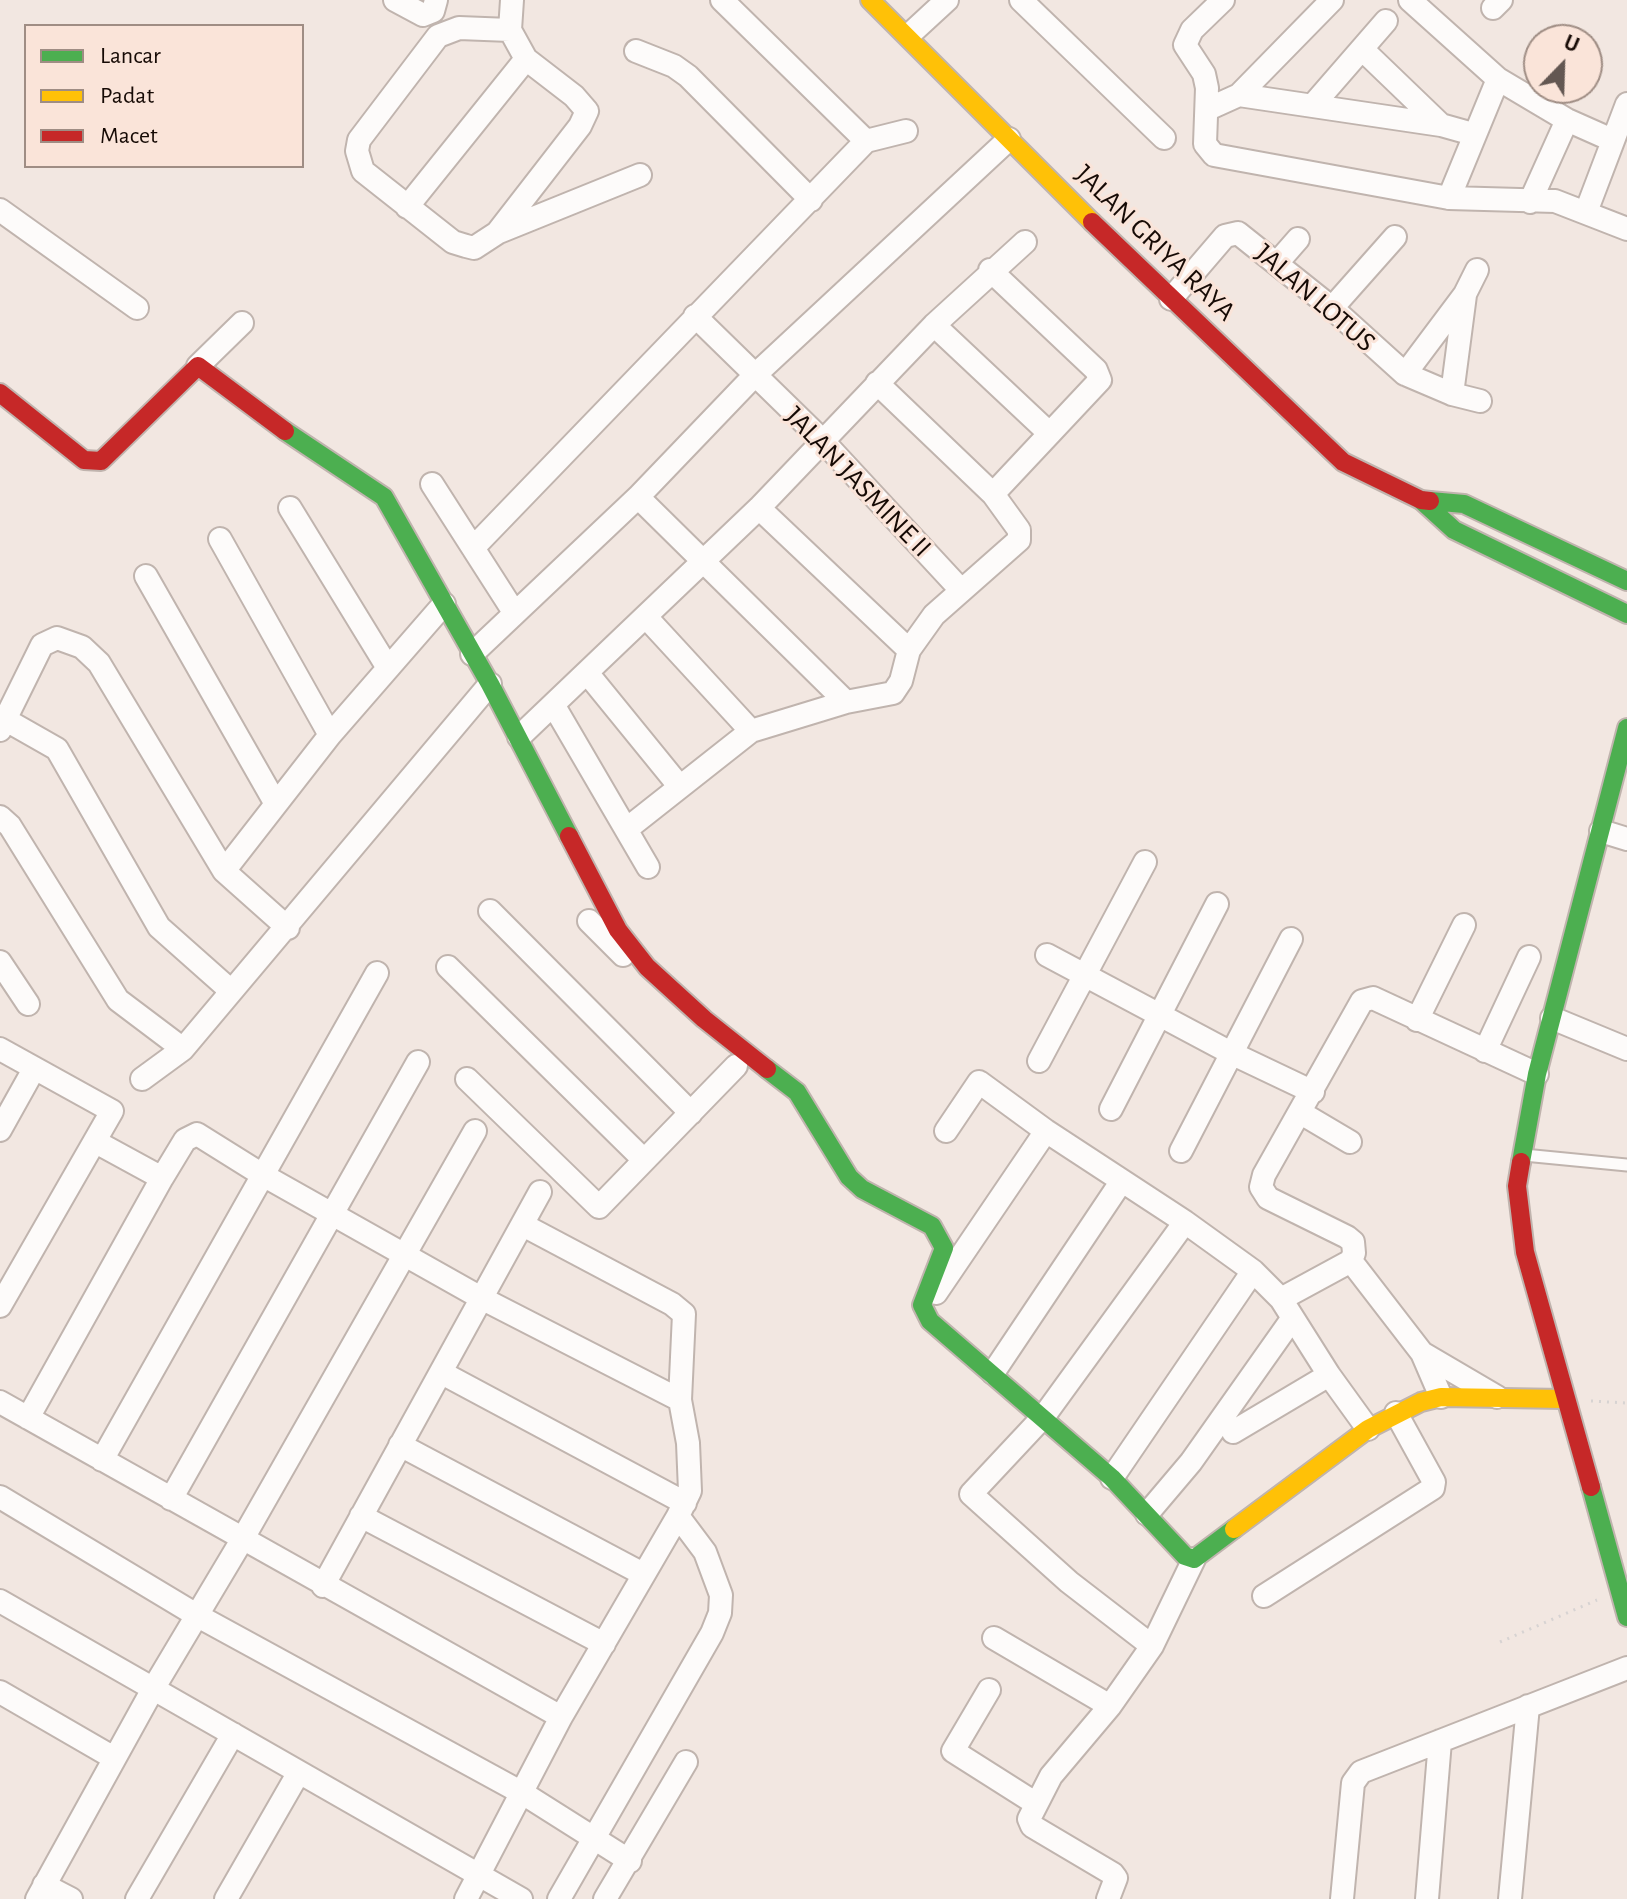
<!DOCTYPE html>
<style>
body{margin:0}
#map{position:relative;width:1627px;height:1899px;overflow:hidden;background:#f2e7e1;font-family:"Alegreya Sans",sans-serif}
canvas{display:block}
.legend{position:absolute;left:24px;top:24px;width:280px;height:144px;box-sizing:border-box;background:#fae4d9;border:2px solid #9f8d84;margin:0;padding:10px 14px;list-style:none;font-size:24px;color:#160a05}
.legend li{display:flex;align-items:center;gap:16px;height:40px}
.legend b{width:40px;border:2px solid #9f8d84}
.north{position:absolute;left:1523px;top:24px;width:80px;height:80px;box-sizing:border-box;background:#fae4d9;border:2px solid #9f8d84;border-radius:50%;rotate:23deg;font-size:22px;font-weight:700;line-height:32px;text-align:center;color:#160a05}
.north::after{content:'';display:block;margin:auto;width:28px;height:36px;background:#635752;clip-path:polygon(50% 0,100% 100%,50% 72%,0 100%)}
</style>
<div id="map">
<canvas width="1627" height="1899"></canvas>
<ul class="legend">
<li><b style="height:10px;background:#4caf50"></b>Lancar</li>
<li><b style="height:10px;background:#ffc107"></b>Padat</li>
<li><b style="height:10px;background:#c62828"></b>Macet</li>
</ul>
<div class="north">U</div>
</div>
<script>
const ctx = document.querySelector('canvas').getContext('2d');
ctx.lineJoin = 'round';
const toPath = rows => new Path2D(rows.map(r => 'M' + r).join(''));
function stroke(path, color, width, dash) { ctx.strokeStyle = color; ctx.lineWidth = width; ctx.lineCap = dash ? 'butt' : 'round'; ctx.setLineDash(dash || []); ctx.stroke(path); }
function drawText(font, color, halo, rows, align = 'center') {
  ctx.font = font + ' "Alegreya Sans",sans-serif'; ctx.lineWidth = 6; ctx.setLineDash([]); ctx.textBaseline = 'middle'; ctx.strokeStyle = halo; ctx.fillStyle = color; for (const [text, x, y, turn = 0] of rows) {
    ctx.save(); ctx.translate(x, y); ctx.rotate((+turn || 0) * Math.PI / 180); ctx.textAlign = isNaN(turn) ? turn : align; if (halo) ctx.strokeText(text, 0, 0); ctx.fillText(text, 0, 0); ctx.restore();
  }
}
const path = toPath([
 [1591,1401,1627,1403],
 [1500,1642,1597,1600]
]);
const lane = toPath([
 [1524,1155,1627,1165]
]);
const street = toPath([
 [395,0,423,15,433,11,436,0],
 [722,0,866,141],
 [1021,0,1164,138],
 [1223,0,1192,30,1185,45,1204,74,1207,88,1205,144,1214,155,1449,198,1555,201,1627,229],
 [1410,0,1498,79,1567,120,1612,140],
 [1493,8,1501,0],
 [510,30,459,28,438,36,359,140,357,151,363,171,453,242,466,246,474,248,497,233,580,126,587,111,574,96,526,59,510,30,512,0],
 [909,35,947,0],
 [1363,50,1441,125],
 [636,51,674,66,688,76,811,200],
 [1239,95,1332,0],
 [1313,105,1386,21],
 [1208,109,1239,95,1441,125,1473,134],
 [1449,198,1498,79],
 [1530,202,1567,120],
 [407,207,526,59],
 [0,210,137,308],
 [1586,212,1627,104],
 [499,232,640,175],
 [1277,263,1298,239],
 [990,270,1096,370,1100,380,993,494],
 [1171,299,1225,236,1238,233,1332,308,1405,374,1452,394,1480,401],
 [1332,308,1395,237],
 [695,316,822,440,961,590],
 [934,325,1049,433],
 [198,366,242,323],
 [1405,374,1465,294,1477,270],
 [1452,394,1465,295],
 [432,484,514,612],
 [638,497,846,702],
 [290,508,388,668],
 [759,508,909,650],
 [220,539,330,735],
 [473,548,866,141,906,131],
 [146,576,276,804],
 [646,617,751,731],
 [472,654,638,497,754,376,1009,139],
 [588,674,680,787],
 [554,706,648,867],
 [6,720,57,749,159,927,230,990],
 [0,730,42,645,57,638,82,647,99,663,224,871,288,928],
 [519,737,759,508,934,325,1025,242],
 [0,817,10,826,118,1000,183,1049],
 [628,828,751,731,846,702,893,693,901,681,909,650,934,615,1019,540,1019,530,993,494,877,383],
 [1601,831,1627,839],
 [224,871,330,735,444,604],
 [490,911,691,1113],
 [589,921,623,955],
 [1047,955,1231,1053,1313,1092],
 [0,962,28,1004],
 [448,967,644,1160],
 [1552,1018,1627,1049],
 [1417,1020,1464,925],
 [0,1049,112,1111,0,1306],
 [1485,1051,1529,957],
 [1039,1061,1145,862],
 [142,1079,183,1049,490,684],
 [467,1079,599,1207,736,1066],
 [1111,1109,1217,904],
 [1301,1113,1350,1142],
 [0,1130,34,1069],
 [946,1131,979,1082,1046,1131,1185,1222,1253,1271,1281,1299,1329,1375,1368,1429],
 [96,1142,162,1178],
 [1181,1151,1291,939],
 [523,1225,672,1304,684,1314,680,1400,688,1443,690,1491,678,1516,705,1552,721,1595,720,1613,712,1633,559,1899],
 [1351,1261,1422,1353,1441,1397],
 [936,1293,1046,1131],
 [1281,1299,1351,1261,1354,1253,1353,1242,1347,1237,1268,1198,1261,1187,1264,1175,1362,1001,1373,998,1537,1074],
 [1422,1353,1497,1397],
 [442,1373,685,1503],
 [993,1373,1121,1182],
 [0,1402,561,1717],
 [28,1418,162,1178,185,1140,197,1134,261,1174,483,1299,680,1400],
 [1233,1432,1329,1375],
 [400,1445,643,1574],
 [102,1460,377,973],
 [1112,1478,1253,1271],
 [0,1497,198,1616,524,1794,630,1861],
 [171,1499,418,1062],
 [1147,1514,1191,1462,1292,1319],
 [361,1516,604,1644],
 [323,1586,540,1192],
 [1264,1596,1433,1488,1434,1482,1396,1413],
 [0,1601,521,1899],
 [994,1638,1110,1706],
 [1152,1646,1069,1582,971,1494,1044,1416,1185,1222],
 [989,1690,953,1751,1035,1803],
 [0,1692,114,1758],
 [44,1885,71,1899],
 [37,1899,153,1689,242,1540,475,1131],
 [137,1899,233,1734],
 [226,1899,299,1772],
 [466,1899,561,1717,678,1516],
 [605,1899,686,1762],
 [1108,1899,1116,1878,1113,1874,1032,1826,1029,1819,1051,1776,1110,1706,1152,1646,1194,1559],
 [1342,1899,1353,1783,1361,1772,1627,1668],
 [1427,1899,1440,1741],
 [1510,1899,1528,1706]
]);
const fast = toPath([
 [285,431,384,497,490,684,569,836],
 [1421,500,1454,530,1627,614],
 [1430,501,1464,504,1627,581],
 [767,1069,797,1092,849,1177,862,1189,932,1226,944,1248,922,1305,930,1321,1112,1478,1185,1556,1194,1559,1234,1529],
 [1521,1162,1537,1074,1627,728],
 [1591,1487,1627,1617]
]);
const slow = toPath([
 [870,0,1092,222],
 [1234,1529,1368,1429,1421,1402,1441,1397,1564,1399]
]);
const jam = toPath([
 [1092,222,1343,462,1421,500,1430,501],
 [0,393,84,460,101,461,198,366,285,431],
 [569,836,618,930,647,967,704,1019,767,1069],
 [1521,1162,1517,1186,1525,1252,1591,1487]
]);
const streetNames = [
 ["JALAN GRIYA RAYA",1155,243,44],
 ["JALAN LOTUS",1315,298,41],
 ["JALAN JASMINE II",858,482,46]
];
stroke(lane, '#c0b4ae', 15);
stroke(street, '#c0b4ae', 26);
stroke(fast, '#c0b4ae', 22);
stroke(slow, '#c0b4ae', 22);
stroke(jam, '#c0b4ae', 22);
stroke(path, '#d7d3d2', 3, [2, 6]);
stroke(lane, '#fdfbfa', 11);
stroke(street, '#fdfbfa', 22);
stroke(fast, '#4caf50', 18);
stroke(slow, '#ffc107', 18);
stroke(jam, '#c62828', 18);
drawText('28px', '#160a05', '#fae4d9', streetNames);
</script>
